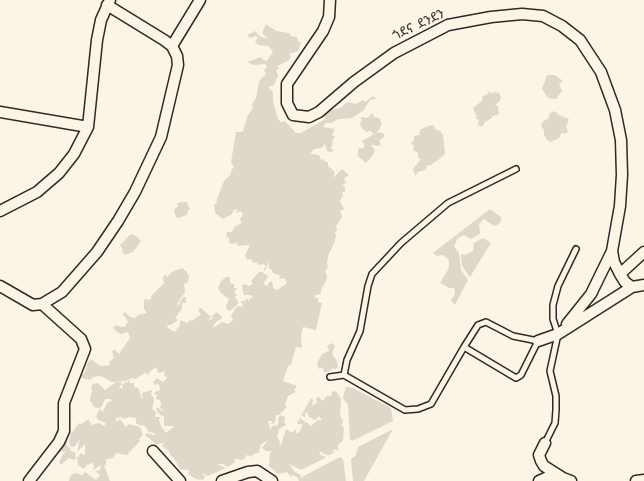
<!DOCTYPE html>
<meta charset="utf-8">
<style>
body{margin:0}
canvas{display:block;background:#fcf5e5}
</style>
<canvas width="644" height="481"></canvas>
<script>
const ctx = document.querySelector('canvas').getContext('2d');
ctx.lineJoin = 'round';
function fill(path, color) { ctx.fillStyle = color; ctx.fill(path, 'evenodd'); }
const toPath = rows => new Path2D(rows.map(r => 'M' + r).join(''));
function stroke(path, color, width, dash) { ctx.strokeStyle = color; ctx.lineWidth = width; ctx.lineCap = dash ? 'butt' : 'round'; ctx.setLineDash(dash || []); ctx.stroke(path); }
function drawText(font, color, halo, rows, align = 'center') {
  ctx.font = font + ' "Architects Daughter","Noto Sans Ethiopic",sans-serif'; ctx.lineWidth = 3; ctx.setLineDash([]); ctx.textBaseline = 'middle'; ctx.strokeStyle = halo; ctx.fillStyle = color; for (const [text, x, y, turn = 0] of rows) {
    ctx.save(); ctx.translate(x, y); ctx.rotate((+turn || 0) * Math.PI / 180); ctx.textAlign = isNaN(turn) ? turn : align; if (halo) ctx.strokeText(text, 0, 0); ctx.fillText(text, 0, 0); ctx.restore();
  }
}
const green = toPath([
 [266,24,276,31,289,33,291,36,297,37,298,41,301,43,298,51,289,54,291,57,288,61,277,66,279,68,276,71,278,75,274,85,268,87,273,92,273,101,278,119,281,122,285,121,296,133,301,133,325,119,325,115,331,110,340,108,348,102,356,104,363,100,365,102,373,96,376,99,370,100,364,110,352,118,339,119,331,123,326,123,323,127,335,129,332,135,335,137,332,141,333,143,331,148,334,151,329,152,327,151,325,144,322,148,314,149,310,154,319,155,321,160,324,159,325,162,328,162,328,166,335,172,333,178,342,169,349,175,344,178,346,183,342,185,345,187,345,192,342,192,343,195,340,201,344,209,340,211,342,217,336,226,337,231,334,232,336,234,335,241,328,256,327,264,328,267,325,271,327,276,326,281,321,290,321,294,315,295,315,298,318,298,318,302,322,303,316,330,303,327,301,335,302,348,296,347,291,365,288,366,283,381,297,386,294,390,296,392,288,396,285,404,286,408,279,415,276,415,275,423,271,424,272,421,268,421,270,429,273,426,278,425,278,419,280,415,285,417,284,421,286,425,279,429,277,437,280,441,279,444,281,445,286,429,292,433,295,429,297,434,301,430,302,424,297,424,300,417,302,420,305,421,304,423,308,422,308,424,311,426,319,419,319,421,322,420,319,416,315,420,309,417,307,412,305,414,306,417,301,416,311,398,313,400,312,405,314,405,317,402,316,398,319,397,322,401,327,396,331,396,332,392,336,391,341,399,340,415,343,421,342,426,344,428,343,440,338,445,338,450,333,450,334,453,327,456,327,454,324,454,321,451,319,455,325,456,325,458,301,470,289,464,295,472,301,475,300,478,340,457,343,459,346,481,299,481,297,477,292,475,291,477,287,472,278,474,269,466,270,453,272,451,266,451,262,448,268,440,261,444,259,453,253,454,252,457,247,455,243,460,234,459,235,462,228,467,223,464,219,464,218,465,226,468,208,476,202,473,205,477,203,480,196,479,188,474,189,470,180,469,175,460,169,453,169,451,162,446,164,443,156,444,145,435,146,433,155,435,155,433,149,432,145,426,139,425,136,423,136,418,130,417,123,419,121,417,116,418,116,422,120,419,126,427,129,424,140,427,143,435,139,439,140,441,127,455,116,453,113,458,106,459,106,465,104,465,110,481,69,481,70,476,75,473,82,475,85,472,96,480,100,475,95,471,100,470,101,465,93,470,94,466,92,462,88,465,87,464,84,469,78,465,77,456,79,457,80,453,85,455,85,444,77,452,80,439,74,447,70,446,69,441,71,433,74,430,79,423,81,424,89,419,89,422,91,422,90,425,99,423,104,426,106,423,98,420,96,416,99,410,100,409,103,412,107,403,112,401,110,399,105,399,102,406,99,408,94,407,90,400,92,391,91,386,93,384,98,383,105,390,116,382,121,382,122,384,119,387,122,389,123,384,130,380,130,383,134,383,134,387,138,388,140,392,141,398,143,398,142,393,152,390,151,396,153,396,154,400,152,409,156,412,155,417,160,417,159,420,161,426,166,433,175,426,164,426,164,417,159,414,156,409,158,407,160,410,165,411,160,408,161,403,160,400,156,399,157,394,154,395,155,392,160,390,159,384,155,385,153,382,157,378,163,382,167,378,164,375,165,371,159,373,157,371,157,367,150,371,149,374,147,375,146,372,136,379,132,378,125,381,112,382,101,376,93,377,90,380,82,378,81,376,85,372,86,367,88,367,86,365,91,359,100,366,110,365,109,362,114,358,112,351,115,350,119,354,130,338,128,332,121,334,117,332,113,328,115,325,123,327,126,326,126,323,129,323,123,314,125,312,130,317,135,318,138,315,147,313,144,309,144,300,145,299,150,300,152,295,164,283,163,278,165,274,167,277,172,272,182,268,187,272,189,277,188,282,184,284,185,292,177,304,178,306,184,296,186,298,186,303,182,303,182,309,175,318,178,320,171,325,167,325,168,328,175,332,178,327,180,327,180,320,188,323,189,320,192,321,201,314,198,310,201,308,211,317,208,321,213,318,212,316,217,312,221,316,222,318,215,323,213,328,222,322,228,324,233,320,231,316,237,306,243,307,241,301,245,301,247,298,249,302,250,298,254,298,250,295,244,295,242,288,243,284,249,286,253,284,251,281,259,272,262,272,268,276,266,281,263,282,265,285,268,286,268,283,272,281,273,288,277,290,287,283,284,278,278,279,281,276,273,273,271,269,269,269,269,261,265,271,264,270,266,266,263,264,258,265,257,262,254,263,250,259,247,260,245,255,250,245,238,246,236,242,234,244,229,243,229,238,226,236,227,232,232,232,234,227,242,223,240,219,243,214,241,211,236,213,237,209,235,209,231,215,223,219,215,213,214,204,218,204,216,202,224,181,231,174,231,171,234,167,231,162,236,132,241,132,243,131,248,115,253,108,252,104,256,98,259,81,266,74,264,70,267,67,266,64,254,65,247,62,261,57,263,60,267,61,273,51,268,46,258,45,255,41,258,38,256,36,250,38,247,35,255,31,261,37,268,39,262,33],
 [547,75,555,75,563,81,559,84,562,91,556,99,548,98,542,89],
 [489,91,492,94,494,92,499,93,501,97,500,101,495,105,498,106,499,113,498,115,492,116,492,118,485,122,482,127,478,125,479,120,475,118,477,117,473,108,482,101,483,96,488,94],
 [554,111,559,115,569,119,566,126,568,132,564,134,562,132,559,138,551,142,547,140,544,135,544,130,541,126,542,122,549,118,549,114],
 [373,113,374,117,379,118,382,123,379,130,376,132,383,133,385,136,379,141,381,144,379,146,371,145,375,150,373,155,366,163,358,156,358,149,360,148,362,149,365,146,362,141,374,134,370,131,366,132,361,127,360,122,362,122,361,117,367,118],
 [432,125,434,126,436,130,441,131,441,134,443,134,445,154,438,160,429,166,426,165,427,167,425,170,418,172,415,176,413,169,421,159,418,158,418,153,413,150,414,146,411,143,414,141,414,136,420,135,419,133,421,129],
 [182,202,187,202,190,210,188,210,187,215,178,218,176,217,174,210,178,206,177,203],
 [490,209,502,218,499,224,494,226,484,219,479,224,480,234,471,239,464,235,458,238,454,246,459,253,461,270,468,280,455,305,451,300,455,294,454,288,449,288,440,283,449,268,449,260,443,255,437,256,433,253],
 [131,234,136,236,141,241,133,252,125,255,122,252,123,250,120,245],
 [483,238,491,243,470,277,462,266,461,254,465,255,473,251,474,243],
 [226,277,230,277,230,283,234,284,234,288,237,288,234,293,237,295,235,297,239,303,230,311,227,310,226,306,229,299,221,293,218,288,221,281],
 [332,343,335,346,332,354,337,361,338,367,334,370,333,368,330,371,324,373,323,367,319,369,317,363,322,354,329,351,327,346],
 [346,387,353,388,391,408,393,421,352,441,350,439,348,405,343,398],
 [393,429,364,481,353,481,351,459,356,455,358,447],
 [67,441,67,446,71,449,70,451,75,452,76,459,74,460,69,458,61,465,59,462,63,454,66,451,61,452,60,447]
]);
const lane = toPath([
 [344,375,347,360,360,331,368,286,372,274,401,243,448,203,516,169],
 [330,377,344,375,405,410,418,409,431,404,464,347,516,378,521,375,538,341,513,336,486,322,478,325,464,347],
 [545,443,555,423,556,410,556,396,550,371,558,334,553,319,553,305,558,286,576,249]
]);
const street = toPath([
 [330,0,329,17,323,31,287,84,287,103,293,115,309,117,319,112,354,82,394,53,448,25,491,17,522,14,543,16,562,26,580,40,601,72,615,110,621,140,622,175,620,206,612,251,614,262,620,274,625,282,632,287],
 [172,46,200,0],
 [0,112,88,127],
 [0,211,37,192,59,173,74,154,88,127,97,40,101,20,110,0],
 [620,274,644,252],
 [0,286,33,305,42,304,62,292,97,252,118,221,135,192,161,137,178,65,177,56,172,46,164,40,107,5],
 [567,324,591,294,612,251],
 [538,341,558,334,632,287,644,285],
 [545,443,539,455,541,461,544,466,563,478],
 [153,451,180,481],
 [29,481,59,442,64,431,64,403,85,349,81,339,42,304],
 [222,481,248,472,257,471,272,481],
 [539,481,550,476,563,478,571,481],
 [636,481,644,480]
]);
const streetNames = [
 ["ጎደና ደንደን",419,26,-25]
];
fill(green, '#ded8ca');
stroke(lane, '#2b2b2b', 8);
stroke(street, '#2b2b2b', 13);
stroke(lane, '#fcf5e5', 5);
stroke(street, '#fcf5e5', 10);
drawText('13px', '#2b2b2b', '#fcf5e5', streetNames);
</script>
